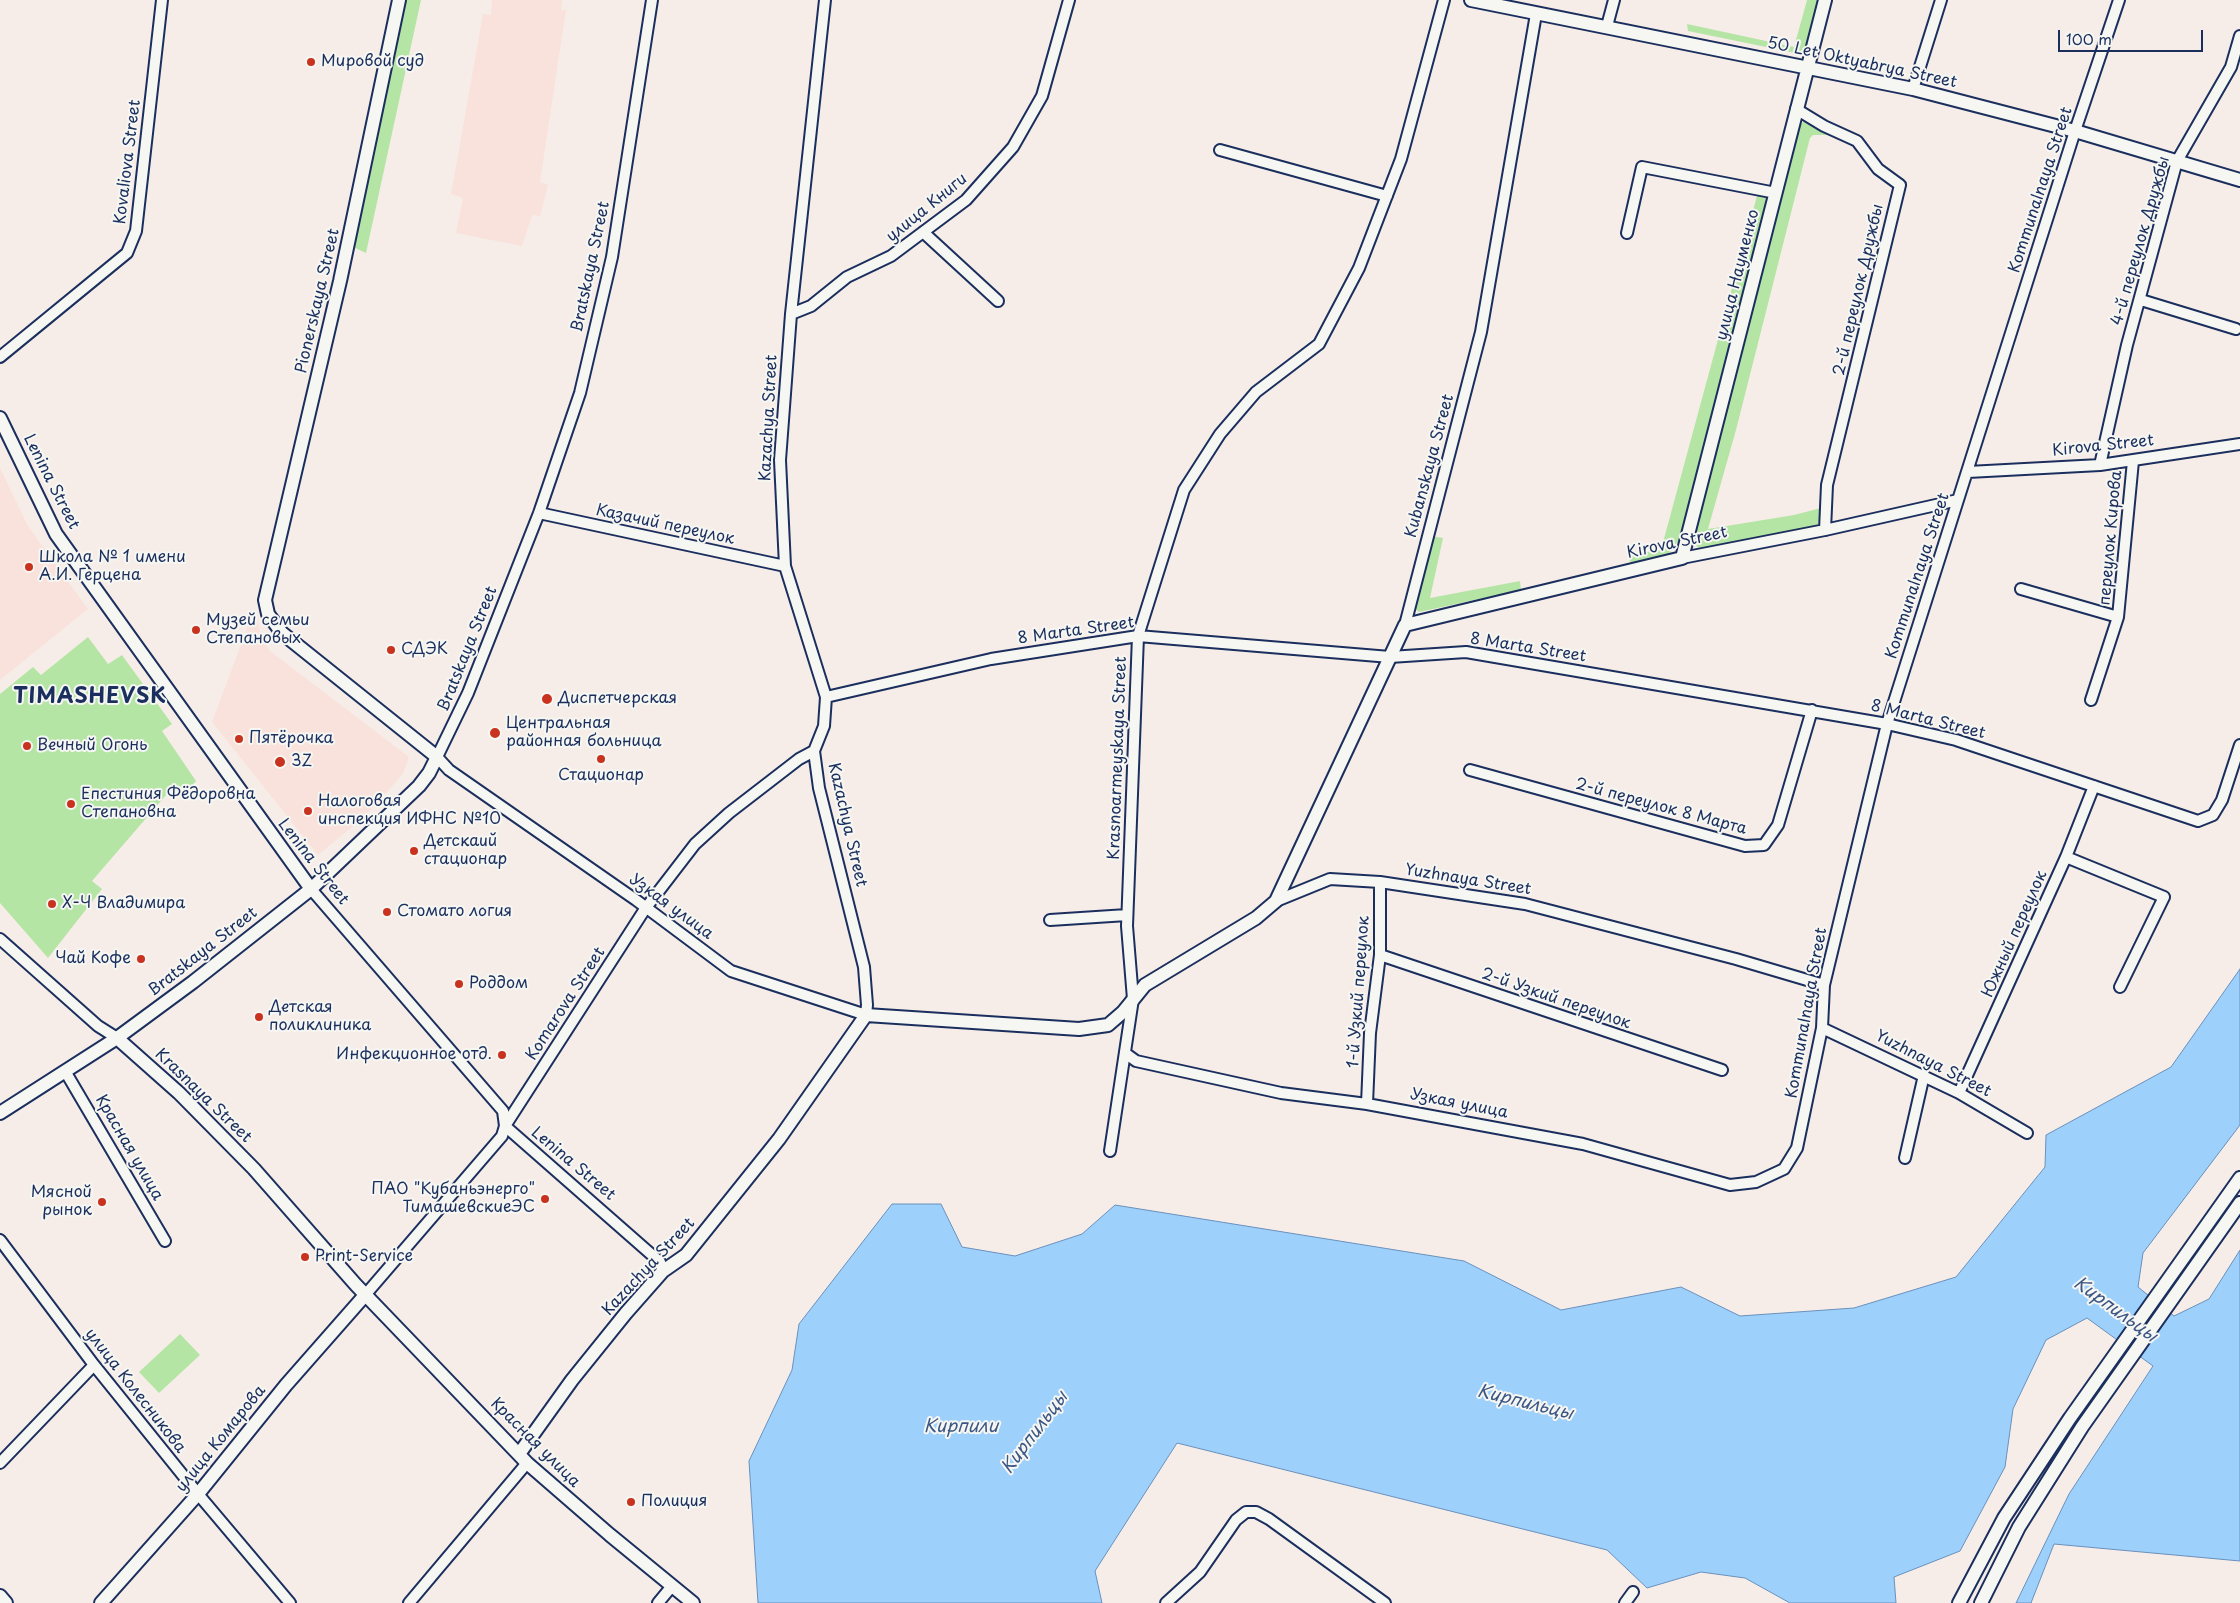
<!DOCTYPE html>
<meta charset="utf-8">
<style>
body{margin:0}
#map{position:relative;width:2240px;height:1603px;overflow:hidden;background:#f7ede8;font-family:"Playpen Sans",sans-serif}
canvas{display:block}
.scale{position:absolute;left:2058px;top:30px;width:145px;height:22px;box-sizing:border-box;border:2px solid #1b2f5e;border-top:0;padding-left:6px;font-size:15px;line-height:18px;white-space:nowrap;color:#1b2f5e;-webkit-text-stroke:4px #f6f6f2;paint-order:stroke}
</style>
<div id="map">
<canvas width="2240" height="1603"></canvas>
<div class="scale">100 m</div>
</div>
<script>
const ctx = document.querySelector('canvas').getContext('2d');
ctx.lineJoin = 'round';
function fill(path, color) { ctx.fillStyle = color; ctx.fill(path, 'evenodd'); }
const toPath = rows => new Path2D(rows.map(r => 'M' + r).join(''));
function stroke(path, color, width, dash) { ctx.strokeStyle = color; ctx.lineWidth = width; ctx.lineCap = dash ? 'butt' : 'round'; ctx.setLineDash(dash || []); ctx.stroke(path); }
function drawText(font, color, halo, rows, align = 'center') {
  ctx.font = font + ' "Playpen Sans",sans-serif'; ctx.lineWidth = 4; ctx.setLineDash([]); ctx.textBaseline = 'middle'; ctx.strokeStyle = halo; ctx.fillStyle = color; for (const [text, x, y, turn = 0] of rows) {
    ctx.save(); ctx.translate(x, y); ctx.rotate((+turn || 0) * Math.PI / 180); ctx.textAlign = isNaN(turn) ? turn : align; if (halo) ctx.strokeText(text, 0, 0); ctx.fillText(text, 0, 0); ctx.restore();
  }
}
const built = toPath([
 [492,0,562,0,561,10,566,10,540,182,548,185,540,216,532,215,522,246,456,233,463,198,451,194,483,14,491,15],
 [0,468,28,526,88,609,0,680],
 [254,610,262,638,270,651,409,757,403,774,363,818,318,855,212,722]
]);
const green = toPath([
 [404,0,421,0,366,253,353,247],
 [1807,0,1821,0,1806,50,1800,54,1688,31,1687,24,1794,47],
 [1805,121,1833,135,1813,135,1810,138,1736,430,1708,529,1794,515,1821,508,1823,523,1821,527,1700,549,1691,541,1799,125],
 [1758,192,1769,195,1681,537,1669,554,1631,564,1628,556,1657,550,1662,546],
 [1431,536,1443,538,1430,598,1520,581,1521,590,1419,612,1414,608],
 [88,637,108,664,122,655,172,724,162,731,196,781,183,795,173,787,92,881,102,889,48,958,0,903,0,694,33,667,41,675],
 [180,1334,200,1355,159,1393,139,1372]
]);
const water = toPath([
 [2240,969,2240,1125,2143,1253,2138,1287,2174,1316,2209,1299,2240,1250,2240,1561,2054,1544,2031,1603,2016,1603,2069,1494,2153,1366,2087,1318,2046,1340,2013,1409,2005,1467,1960,1551,1894,1577,1896,1603,1790,1603,1745,1578,1701,1572,1647,1588,1607,1550,1177,1443,1095,1571,1102,1603,758,1603,749,1461,792,1370,799,1324,892,1204,941,1204,962,1247,1015,1256,1082,1234,1115,1205,1464,1261,1561,1310,1681,1287,1740,1316,1854,1308,1956,1277,2045,1167,2046,1135,2171,1067,2240,969]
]);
const minor = toPath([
 [652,0,612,257,580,393,539,513,468,693,437,757,449,770,636,900,731,971,866,1015,867,1005,864,967,819,788,814,751,824,726,826,697,785,566,780,460,791,314,825,0],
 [1607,26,1614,0],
 [1913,89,1941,0],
 [1796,109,1824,126,1857,141,1878,169,1900,185,1827,485,1825,530],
 [1220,150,1387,196],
 [923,232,998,301],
 [1627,233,1642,167,1776,193],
 [2141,300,2236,329],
 [791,314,811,306,847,277,891,256,966,200,1013,147,1042,96,1069,0],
 [0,357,127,253,136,231,162,0],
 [2100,465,2127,345,2177,161,2231,67,2240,36],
 [1968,472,2100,465,2240,444],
 [539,513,785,566],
 [1682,558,1825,530,1958,500],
 [2021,589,2118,617],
 [1405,625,1481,332,1536,14],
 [826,697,991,659,1138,636,1390,657,1466,652,1887,724,1956,740,2198,821,2213,815,2222,800,2240,745],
 [2091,700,2118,617,2133,461],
 [1470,770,1745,846,1764,845,1778,825,1812,710],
 [2066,857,2164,897,2120,987],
 [311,889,503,1111,505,1126,660,1262,663,1271],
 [1276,901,1330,879,1380,882,1525,904,1736,959,1824,985],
 [1050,920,1127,915],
 [0,939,98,1026,117,1038],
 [1380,955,1722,1070],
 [1822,1028,1959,1093,2027,1133],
 [1125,1053,1136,1061,1281,1093,1367,1104,1583,1144,1730,1185,1756,1182,1784,1169,1797,1148,1822,1028,1824,985,1887,724,2075,131,2119,0],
 [65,1071,165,1241],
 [1959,1093,2066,857,2094,786],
 [1367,1104,1370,1033,1380,955,1380,882],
 [1110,1151,1133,999,1127,926,1138,636,1184,490,1220,434,1256,392,1319,344,1359,268,1401,159,1444,0],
 [1905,1158,1924,1075],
 [0,1240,94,1365,198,1494,290,1603],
 [366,1294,502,1136,505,1126,645,909,695,844,729,813,799,759,814,751],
 [0,1463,94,1365],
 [409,1603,527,1463],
 [658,1603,672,1586],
 [1166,1603,1200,1572,1236,1520,1246,1512,1256,1512,1269,1519,1385,1603],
 [1625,1603,1633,1592]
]);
const major = toPath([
 [1471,0,1913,89,2075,131,2240,180],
 [0,418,56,534,311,889],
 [117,1038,179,1093,254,1169,356,1285,527,1463,610,1535,693,1603],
 [0,1113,117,1038,193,982,311,889,419,786,429,773,437,757,282,633,268,614,265,600,340,281,399,0],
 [519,1454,572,1380,626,1313,663,1271,686,1255,779,1139,866,1015,1079,1029,1108,1025,1123,1012,1145,985,1256,918,1276,901,1405,625,1682,558,1825,0],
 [0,1596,6,1603],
 [101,1603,198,1494,286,1385,366,1294],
 [1959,1603,2004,1518,2070,1418,2240,1178],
 [1981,1603,2019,1527,2082,1427,2240,1203]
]);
const markers = [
 [311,62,5,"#c8321e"],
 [29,567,5,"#c8321e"],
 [196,630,5,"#c8321e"],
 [391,650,5,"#c8321e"],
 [547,699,6,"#c8321e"],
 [495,733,6,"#c8321e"],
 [239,739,5,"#c8321e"],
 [27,746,5,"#c8321e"],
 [601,759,5,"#c8321e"],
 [280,762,6,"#c8321e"],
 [71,804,5,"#c8321e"],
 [308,811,5,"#c8321e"],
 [414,851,5,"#c8321e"],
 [52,904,5,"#c8321e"],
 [387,912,5,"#c8321e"],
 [141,959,5,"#c8321e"],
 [459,984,5,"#c8321e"],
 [259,1017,5,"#c8321e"],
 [502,1055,5,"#c8321e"],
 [545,1199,5,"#c8321e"],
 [102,1202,5,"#c8321e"],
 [305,1257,5,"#c8321e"],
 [631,1502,5,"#c8321e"]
];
const poiNames = [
 ["Мировой суд",321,62],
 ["Школа № 1 имени",39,558],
 ["А.И. Герцена",39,576],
 ["Музей семьи",206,621],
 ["Степановых",206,639],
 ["СДЭК",401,650],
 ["Диспетчерская",558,699],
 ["Центральная",506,724],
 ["районная больница",506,742],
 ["Пятёрочка",249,739],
 ["Вечный Огонь",37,746],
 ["3Z",291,762],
 ["Стационар",601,776,"center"],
 ["Епестиния Фёдоровна",81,795],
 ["Степановна",81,813],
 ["Налоговая",318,802],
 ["инспекция ИФНС №10",318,820],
 ["Детскаий",424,842],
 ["стационар",424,860],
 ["Х-Ч Владимира",62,904],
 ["Стомато логия",397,912],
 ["Чай Кофе",131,959,"right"],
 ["Роддом",469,984],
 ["Детская",269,1008],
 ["поликлиника",269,1026],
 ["Инфекционное отд.",492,1055,"right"],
 ["ПАО \"Кубаньэнерго\"",535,1190,"right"],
 ["ТимашевскиеЭС",535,1208,"right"],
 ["Мясной",92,1193,"right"],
 ["рынок",92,1211,"right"],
 ["Print-Service",315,1257],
 ["Полиция",641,1502]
];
const streetNames = [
 ["50 Let Oktyabrya Street",1862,63,12],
 ["Kovaliova Street",128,162,-83],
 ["Kommunalnaya Street",2041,190,-72],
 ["улица Книги",927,208,-39],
 ["4-й переулок Дружбы",2141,241,-74],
 ["Bratskaya Street",591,267,-78],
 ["улица Науменко",1738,275,-76],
 ["2-й переулок Дружбы",1859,290,-77],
 ["Pionerskaya Street",318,301,-77],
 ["Kazachya Street",769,418,-87],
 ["Kirova Street",2103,446,-6],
 ["Kubanskaya Street",1430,466,-75],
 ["Lenina Street",51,482,63],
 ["Казачий переулок",665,525,12],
 ["переулок Кирова",2111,538,-85],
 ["Kirova Street",1677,543,-12],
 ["Kommunalnaya Street",1918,576,-72],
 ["8 Marta Street",1076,631,-8],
 ["8 Marta Street",1528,648,9],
 ["Bratskaya Street",468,649,-68],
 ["8 Marta Street",1928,720,14],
 ["Krasnoarmeyskaya Street",1118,758,-88],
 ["2-й переулок 8 Марта",1661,807,15],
 ["Kazachya Street",847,825,77],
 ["Lenina Street",313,862,52],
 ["Yuzhnaya Street",1468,880,9],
 ["Узкая улица",671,907,36],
 ["Южный переулок",2015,934,-66],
 ["Bratskaya Street",203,952,-38],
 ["1-й Узкий переулок",1359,992,-86],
 ["2-й Узкий переулок",1556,999,19],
 ["Komarova Street",566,1004,-57],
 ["Kommunalnaya Street",1807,1013,-80],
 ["Yuzhnaya Street",1933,1064,27],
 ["Krasnaya Street",203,1096,44],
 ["Узкая улица",1459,1104,11],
 ["Красная улица",129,1148,60],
 ["Lenina Street",573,1164,40],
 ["Kazachya Street",649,1267,-47],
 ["улица Колесникова",135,1391,52],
 ["улица Комарова",221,1439,-51],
 ["Красная улица",535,1443,45]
];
const waterNames = [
 ["Кирпильцы",2115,1310,36],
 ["Кирпильцы",1525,1403,14],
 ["Кирпили",961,1427],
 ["Кирпильцы",1035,1433,-53]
];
const districtNames = [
 ["TIMASHEVSK",90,697]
];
fill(built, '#f8e2db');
fill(green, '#b5e5a5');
fill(water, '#9dd0fb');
stroke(water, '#6990bc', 1);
stroke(minor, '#1b2f5e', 14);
stroke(major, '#1b2f5e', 16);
stroke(minor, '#f6f6f2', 10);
stroke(major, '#f6f6f2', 12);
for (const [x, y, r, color] of markers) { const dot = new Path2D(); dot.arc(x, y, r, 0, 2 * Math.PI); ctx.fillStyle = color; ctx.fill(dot); stroke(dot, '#f6f6f2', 2); }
drawText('16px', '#1b2f5e', '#f6f6f2', poiNames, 'left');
drawText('16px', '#1b2f5e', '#f6f6f2', streetNames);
drawText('italic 18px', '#3c5785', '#f6f6f2', waterNames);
ctx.letterSpacing = '1px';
drawText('bold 21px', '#1b2f5e', '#f6f6f2', districtNames);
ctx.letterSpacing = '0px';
</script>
